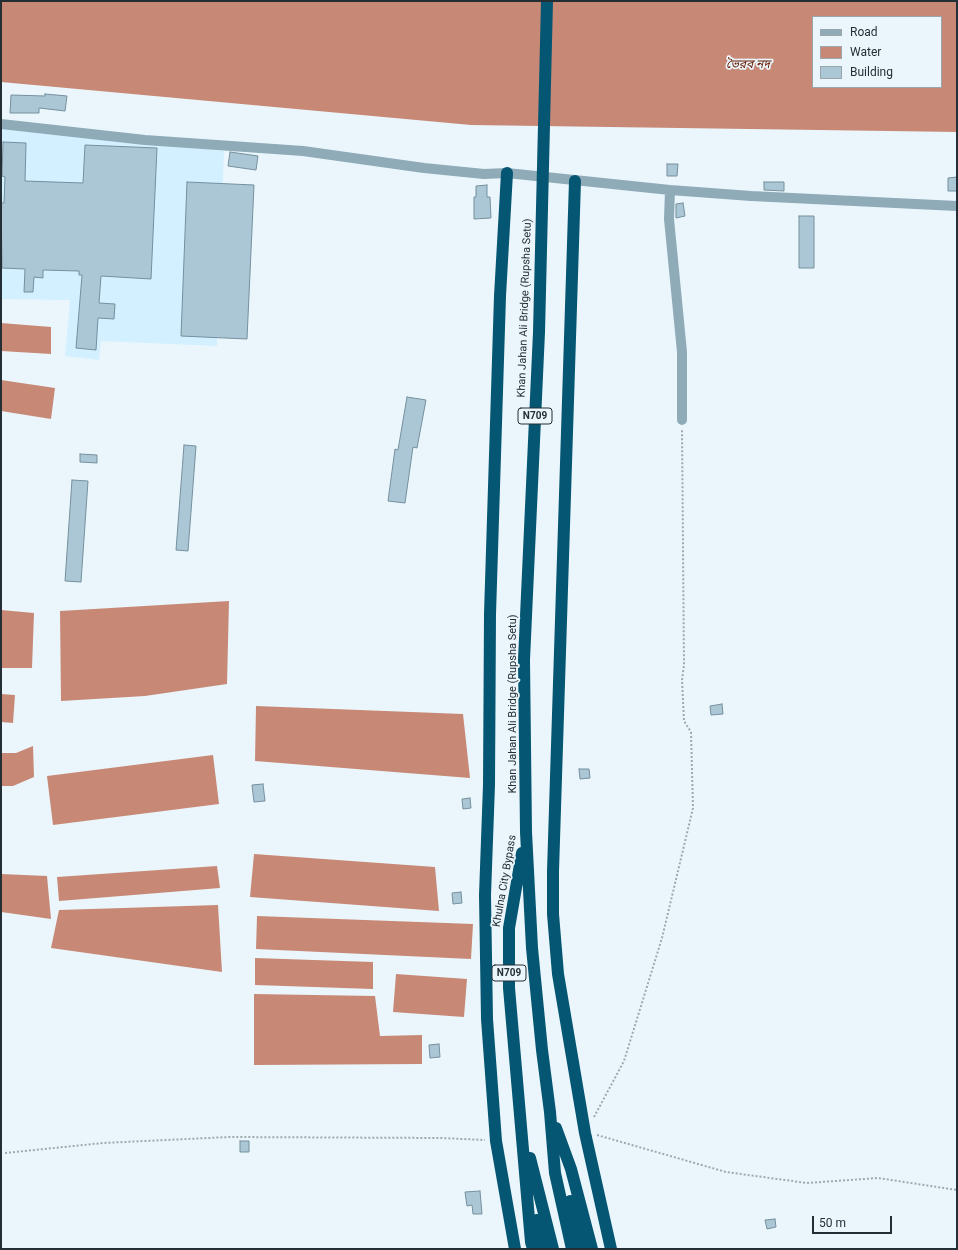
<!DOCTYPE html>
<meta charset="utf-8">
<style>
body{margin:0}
#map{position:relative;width:958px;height:1250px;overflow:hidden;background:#ebf6fc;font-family:Roboto,sans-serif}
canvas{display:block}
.frame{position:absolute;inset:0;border:2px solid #242f35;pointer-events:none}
.legend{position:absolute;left:812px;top:16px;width:130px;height:72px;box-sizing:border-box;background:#ebf6fc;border:1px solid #9ba6ac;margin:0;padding:5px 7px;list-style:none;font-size:12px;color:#242f35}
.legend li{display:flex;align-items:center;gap:8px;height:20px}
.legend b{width:20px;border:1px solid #9ba6ac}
.scale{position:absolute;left:812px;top:1216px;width:80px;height:18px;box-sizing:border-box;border:2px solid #242f35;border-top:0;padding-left:5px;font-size:12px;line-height:14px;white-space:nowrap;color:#242f35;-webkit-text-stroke:3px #ebf6fc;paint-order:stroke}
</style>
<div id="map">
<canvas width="958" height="1250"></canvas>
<div class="frame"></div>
<ul class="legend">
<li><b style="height:5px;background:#8fabb8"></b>Road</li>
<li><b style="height:11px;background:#c78976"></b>Water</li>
<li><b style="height:11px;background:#abc7d5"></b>Building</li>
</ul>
<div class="scale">50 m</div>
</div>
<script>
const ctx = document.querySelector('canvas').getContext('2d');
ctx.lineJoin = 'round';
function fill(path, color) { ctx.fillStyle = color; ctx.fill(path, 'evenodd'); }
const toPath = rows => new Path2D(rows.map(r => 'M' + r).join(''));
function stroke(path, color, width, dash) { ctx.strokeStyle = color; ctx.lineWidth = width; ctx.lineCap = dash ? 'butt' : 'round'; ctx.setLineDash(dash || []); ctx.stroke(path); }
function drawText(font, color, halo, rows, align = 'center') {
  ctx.font = font + ' Roboto,"Noto Sans Bengali",sans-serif'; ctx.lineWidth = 3.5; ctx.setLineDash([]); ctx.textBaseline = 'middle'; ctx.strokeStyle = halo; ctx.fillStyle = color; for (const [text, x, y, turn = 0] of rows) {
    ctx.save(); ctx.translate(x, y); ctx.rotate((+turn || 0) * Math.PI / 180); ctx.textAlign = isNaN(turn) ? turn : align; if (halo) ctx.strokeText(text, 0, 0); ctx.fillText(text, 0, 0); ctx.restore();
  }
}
const built = toPath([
 [1,129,224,151,217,346,101,341,99,360,65,356,70,300,1,299]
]);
const water = toPath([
 [1,1,957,1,957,132,471,125,1,82],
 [813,17,941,17,941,87,813,87],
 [1,323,51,327,51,354,1,351],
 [1,380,55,388,51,419,1,411],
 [229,601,227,684,145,696,61,701,60,611],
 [1,610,34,613,32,668,1,668],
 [1,694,15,695,13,723,1,722],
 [256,706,463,714,470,778,255,761],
 [33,746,34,777,13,786,1,786,1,753,16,753],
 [213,755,219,804,53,825,47,776],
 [254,854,435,867,439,911,250,897],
 [217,866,220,888,59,901,57,877],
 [1,874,47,876,51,919,1,912],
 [218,905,222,972,51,948,59,910],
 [257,916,473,924,471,959,256,949],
 [255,958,373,962,373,989,255,985],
 [396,974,467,979,464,1017,393,1012],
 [254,994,375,996,380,1036,422,1035,422,1064,254,1065]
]);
const building = toPath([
 [45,94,67,96,65,111,39,108,39,113,10,113,11,95,45,96,45,94],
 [3,142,26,143,25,181,83,183,85,145,157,148,151,279,101,276,99,303,115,304,114,319,98,318,96,350,76,348,82,275,79,275,79,271,43,270,43,278,34,277,33,292,24,292,25,269,2,268,1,203,4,203,5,177,2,176,3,142],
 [230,152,258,156,256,170,228,166,230,152],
 [667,164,678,164,677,176,667,176,667,164],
 [957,177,957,191,948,191,948,178,957,177],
 [187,182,254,185,247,339,181,336,187,182],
 [764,182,784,182,784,191,764,190,764,182],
 [487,185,487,197,490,197,491,218,474,219,474,197,476,197,476,186,487,185],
 [683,203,685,216,676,218,676,204,683,203],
 [799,216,814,216,814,268,799,268,799,216],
 [407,397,426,400,417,448,413,447,405,503,388,501,395,449,398,450,407,397],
 [184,445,196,446,188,551,176,550,184,445],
 [80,454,97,455,97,463,80,462,80,454],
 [72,480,88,481,81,582,65,581,72,480],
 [722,704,723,714,711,715,710,706,722,704],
 [579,769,589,769,590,778,580,779,579,769],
 [263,784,265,801,254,802,252,785,263,784],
 [470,798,471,808,463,809,462,799,470,798],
 [461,892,462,903,453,904,452,893,461,892],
 [439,1044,440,1057,430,1058,429,1045,439,1044],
 [240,1141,249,1141,249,1152,240,1152,240,1141],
 [480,1191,482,1214,473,1214,472,1205,467,1206,465,1192,480,1191],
 [775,1219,776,1227,767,1229,765,1220,775,1219]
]);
const path = toPath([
 [594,1117,624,1061,662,938,693,808,691,732,684,721,682,680,684,665,682,429],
 [597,1135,726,1172,807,1183,878,1178,957,1190],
 [5,1153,103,1143,229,1137,441,1138,485,1140]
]);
const minor = toPath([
 [1,124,145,140,303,151,424,168,484,174,507,173,670,190,751,196,957,206],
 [670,190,669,219,682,352,682,420]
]);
const highway = toPath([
 [547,1,539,332,524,660,526,832,532,948,542,1050,550,1112,555,1173,572,1249],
 [507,173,500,296,490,614,489,785,485,895,487,1019,496,1141,515,1249],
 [575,181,553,871,553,914,558,974,585,1133,611,1249],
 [522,853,509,928,509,988,531,1242,533,1249],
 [556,1128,571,1169,592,1249],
 [530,1158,553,1249],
 [570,1201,581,1249],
 [537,1220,542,1249]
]);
const shields = [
 [535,416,34],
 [509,973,34]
];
const shieldNames = [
 ["N709",535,416],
 ["N709",509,973]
];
const streetNames = [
 ["Khan Jahan Ali Bridge (Rupsha Setu)",525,308,-88],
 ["Khan Jahan Ali Bridge (Rupsha Setu)",513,704,-90],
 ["Khulna City Bypass",505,881,-80]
];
const waterNames = [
 ["ভৈরব নদ",748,65]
];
fill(built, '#d2f0ff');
fill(water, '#c78976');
fill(building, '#abc7d5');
stroke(building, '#75909d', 1);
stroke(path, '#9ea9af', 2, [2, 2]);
stroke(minor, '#8fabb8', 10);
stroke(highway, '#055672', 12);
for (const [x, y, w] of shields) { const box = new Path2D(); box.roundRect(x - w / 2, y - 8, w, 16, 3); ctx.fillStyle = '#ebf6fc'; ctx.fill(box); stroke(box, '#242f35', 1); }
drawText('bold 10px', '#242f35', null, shieldNames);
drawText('11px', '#242f35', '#ebf6fc', streetNames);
drawText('italic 12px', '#6a2007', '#ebf6fc', waterNames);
</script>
